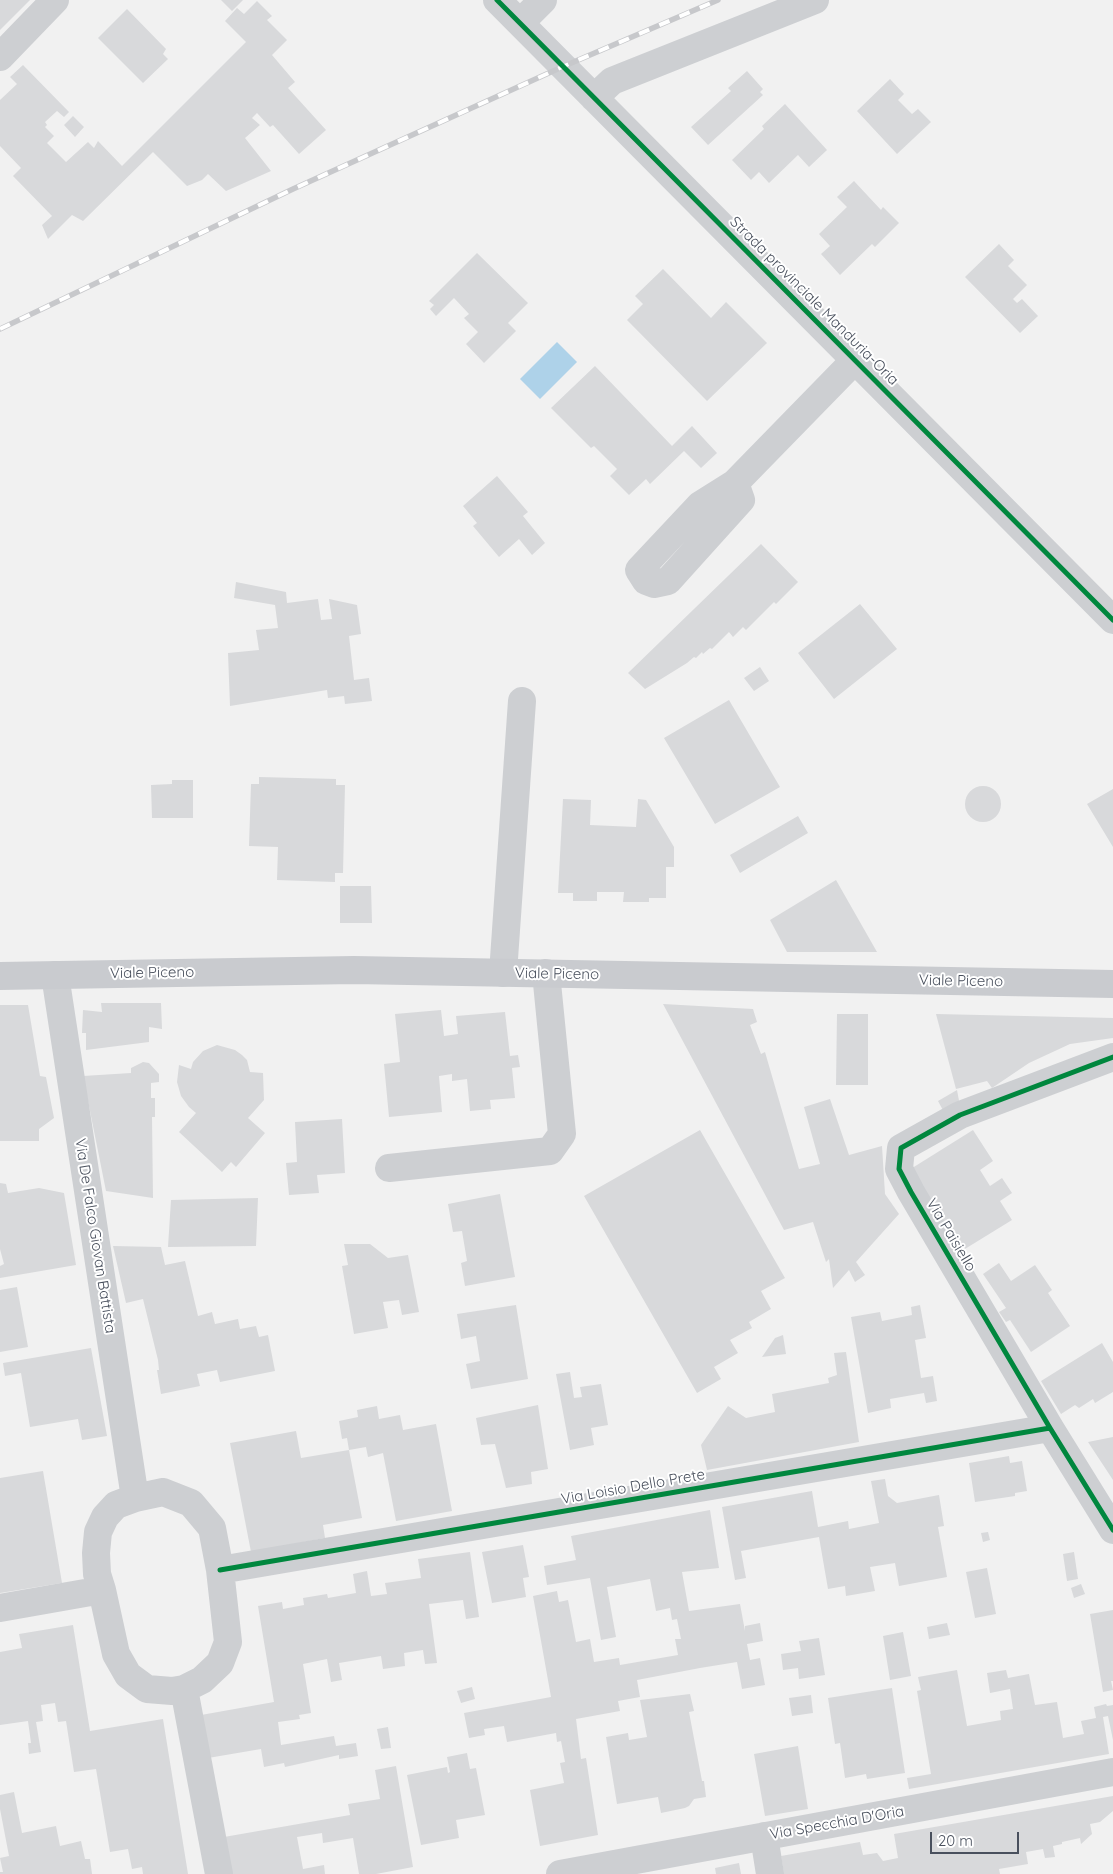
<!DOCTYPE html>
<style>
body{margin:0}
#map{position:relative;width:1113px;height:1874px;overflow:hidden;background:#f1f1f1;font-family:Quicksand,sans-serif}
canvas{display:block}
.scale{position:absolute;left:930px;top:1832px;width:89px;height:22px;box-sizing:border-box;border:2px solid #49505d;border-top:0;padding-left:6px;font-size:15px;line-height:18px;white-space:nowrap;color:#49505d;-webkit-text-stroke:4px #fff;paint-order:stroke}
</style>
<div id="map">
<canvas width="1113" height="1874"></canvas>
<div class="scale">20 m</div>
</div>
<script>
const ctx = document.querySelector('canvas').getContext('2d');
ctx.lineJoin = 'round';
function fill(path, color) { ctx.fillStyle = color; ctx.fill(path, 'evenodd'); }
const toPath = rows => new Path2D(rows.map(r => 'M' + r).join(''));
function stroke(path, color, width, dash) { ctx.strokeStyle = color; ctx.lineWidth = width; ctx.lineCap = dash ? 'butt' : 'round'; ctx.setLineDash(dash || []); ctx.stroke(path); }
function drawText(font, color, halo, rows, align = 'center') {
  ctx.font = font + ' Quicksand,sans-serif'; ctx.lineWidth = 4; ctx.setLineDash([]); ctx.textBaseline = 'middle'; ctx.strokeStyle = halo; ctx.fillStyle = color; for (const [text, x, y, turn = 0] of rows) {
    ctx.save(); ctx.translate(x, y); ctx.rotate((+turn || 0) * Math.PI / 180); ctx.textAlign = isNaN(turn) ? turn : align; if (halo) ctx.strokeText(text, 0, 0); ctx.fillText(text, 0, 0); ctx.restore();
  }
}
const water = toPath([
 [557,342,577,362,540,399,520,379]
]);
const building = toPath([
 [0,0,30,0,0,30],
 [221,0,243,0,232,11],
 [257,1,272,16,267,20,287,40,272,55,295,82,288,88,326,130,299,154,273,125,270,127,257,113,252,118,260,125,245,138,271,171,226,191,208,174,202,180,187,186,153,152,83,221,72,215,48,239,42,225,52,216,13,176,21,168,0,146,0,100,17,84,10,77,23,65,69,112,64,117,57,111,45,122,47,125,45,127,54,136,47,143,66,162,88,142,94,148,98,141,122,166,246,42,225,21,237,8,244,14],
 [127,9,166,49,163,54,168,59,143,83,98,38],
 [747,71,763,89,760,92,763,95,708,145,691,127,731,91,728,88],
 [890,79,904,94,898,100,912,114,918,109,931,122,897,154,857,111],
 [785,104,827,150,809,167,798,155,769,183,759,172,751,180,732,160,764,129,762,126],
 [73,116,84,127,75,137,64,125],
 [854,181,881,210,883,207,899,223,875,247,872,244,840,275,821,254,830,246,819,234,847,207,837,197],
 [999,244,1014,260,1008,266,1027,285,1013,299,1017,303,1022,299,1038,316,1020,333,965,277],
 [477,253,528,303,508,323,516,331,484,363,466,344,478,332,464,318,469,314,454,298,436,316,430,309,434,305,429,301],
 [663,269,711,318,726,302,767,343,707,401,627,320,643,304,635,296],
 [595,366,672,446,692,426,717,453,701,468,684,451,650,484,646,479,629,495,610,476,617,469,594,446,591,448,551,408],
 [497,476,528,512,523,516,545,543,532,555,519,539,499,557,473,526,477,523,463,506],
 [761,544,798,582,776,604,774,602,746,630,743,627,733,637,729,632,712,649,710,648,703,654,702,652,696,658,694,657,687,663,645,689,628,673],
 [236,582,286,592,287,603,318,599,321,620,332,619,329,599,357,605,361,634,349,636,354,680,369,678,372,701,345,704,344,696,328,698,327,690,230,706,228,653,259,650,256,630,278,628,275,605,234,598],
 [860,604,897,649,834,699,798,653],
 [760,667,769,681,754,691,744,678],
 [729,700,780,787,715,824,664,738],
 [259,777,336,779,336,785,345,785,343,873,335,873,335,882,277,880,278,847,249,846,251,784,259,784],
 [172,780,193,780,193,818,152,818,151,785,172,784],
 '965 804a18 18 0 1 1 36 0a18 18 0 1 1-36 0Z',
 [1113,789,1113,847,1087,804],
 [563,799,591,800,590,825,636,827,638,799,646,800,674,847,674,867,666,867,666,898,649,898,649,902,623,902,624,892,597,892,597,901,573,901,573,893,558,893],
 [798,816,808,833,740,873,730,855],
 [836,880,877,952,787,952,770,920],
 [340,886,371,886,372,923,340,923],
 [101,1003,161,1003,162,1029,149,1027,149,1042,86,1050,86,1033,82,1033,83,1010,102,1012],
 [663,1004,753,1009,757,1022,750,1025,761,1054,765,1052,799,1169,820,1164,804,1107,830,1099,849,1155,882,1146,885,1194,899,1214,856,1262,865,1275,855,1282,849,1270,833,1288,829,1259,826,1262,813,1222,784,1230],
 [0,1005,28,1005,40,1076,46,1077,54,1118,39,1129,39,1141,0,1141],
 [441,1010,444,1036,458,1034,456,1016,505,1012,510,1056,518,1055,520,1067,512,1068,515,1098,490,1100,491,1109,470,1111,467,1079,452,1081,452,1074,439,1076,442,1112,389,1117,384,1064,400,1062,395,1014],
 [837,1014,868,1014,868,1085,836,1085],
 [936,1014,1113,1018,1113,1038,1070,1044,1029,1063,992,1088,987,1081,956,1089],
 [217,1045,235,1050,242,1055,247,1060,250,1072,263,1073,264,1100,248,1118,265,1133,236,1167,231,1162,222,1172,179,1132,196,1113,189,1107,181,1096,177,1082,179,1065,191,1069,193,1062,203,1051],
 [143,1062,149,1063,159,1074,159,1082,151,1083,151,1098,155,1098,155,1117,152,1117,153,1198,106,1191,83,1076,131,1073,131,1068],
 [957,1090,960,1106,945,1114,938,1101],
 [342,1119,345,1173,317,1175,319,1193,289,1195,286,1163,297,1162,295,1122],
 [700,1130,785,1278,761,1291,771,1309,749,1322,752,1328,730,1340,738,1353,714,1367,721,1379,697,1393,584,1196],
 [973,1130,993,1161,980,1170,990,1186,1002,1178,1012,1193,1000,1201,1012,1220,960,1252,909,1170],
 [0,1183,6,1184,8,1193,39,1188,64,1193,76,1265,0,1278,0,1266,4,1264,0,1249],
 [500,1194,515,1277,465,1286,461,1263,467,1261,462,1231,453,1232,448,1204],
 [258,1198,256,1246,168,1247,171,1200],
 [344,1244,370,1244,388,1258,408,1255,419,1312,402,1315,399,1300,383,1302,388,1328,354,1334,342,1266,348,1265],
 [113,1246,161,1247,165,1265,185,1261,198,1316,212,1312,215,1324,238,1319,240,1329,256,1326,259,1337,268,1335,275,1371,220,1382,217,1370,197,1374,200,1386,161,1394,157,1370,159,1370,158,1360,143,1299,126,1303],
 [999,1263,1011,1281,1035,1265,1052,1290,1048,1293,1070,1326,1031,1352,1010,1320,1006,1322,999,1312,1006,1308,983,1274],
 [17,1287,28,1347,0,1352,0,1290],
 [516,1305,528,1379,471,1389,466,1364,480,1361,476,1336,461,1339,457,1314],
 [920,1305,926,1338,915,1340,921,1378,933,1376,937,1401,926,1403,924,1393,890,1399,891,1408,868,1413,851,1317,880,1312,882,1321,912,1315,911,1307],
 [783,1335,786,1354,762,1357,775,1338],
 [1102,1343,1113,1362,1113,1392,1095,1403,1093,1399,1079,1408,1075,1405,1061,1414,1041,1381],
 [91,1348,107,1436,82,1440,78,1419,30,1427,21,1373,5,1376,3,1363],
 [846,1352,859,1442,707,1470,701,1445,728,1406,746,1418,775,1412,772,1394,829,1383,828,1378,837,1375,834,1353],
 [570,1372,574,1398,582,1397,580,1387,601,1384,608,1425,591,1428,594,1445,570,1450,556,1374],
 [538,1405,548,1469,531,1472,532,1484,506,1488,495,1444,481,1445,476,1418],
 [377,1406,379,1419,400,1415,403,1430,436,1424,452,1511,396,1521,383,1453,368,1457,366,1447,349,1450,362,1518,323,1525,325,1538,251,1552,230,1443,296,1431,301,1458,349,1450,347,1438,342,1439,339,1421,358,1417,357,1410],
 [1113,1437,1113,1480,1088,1442],
 [1009,1456,1010,1463,1022,1461,1027,1491,1015,1493,1015,1496,975,1502,969,1463],
 [43,1471,62,1583,0,1593,0,1478],
 [885,1479,888,1496,897,1503,939,1495,944,1526,938,1527,947,1577,899,1586,895,1563,870,1567,875,1591,846,1596,845,1586,828,1589,819,1537,741,1551,746,1578,735,1580,722,1507,812,1491,818,1527,848,1521,849,1529,879,1523,871,1481],
 [710,1510,719,1568,682,1572,689,1611,740,1604,745,1631,745,1626,760,1623,763,1641,747,1644,750,1660,760,1658,765,1685,742,1689,737,1662,700,1668,637,1680,640,1697,618,1701,620,1711,576,1719,581,1759,586,1758,598,1835,540,1846,530,1790,564,1783,560,1763,565,1762,561,1741,557,1742,556,1733,507,1742,504,1726,484,1729,485,1735,469,1738,464,1713,551,1697,533,1596,557,1591,559,1602,568,1600,576,1642,590,1639,594,1662,619,1658,620,1665,678,1655,675,1639,681,1639,677,1619,672,1620,670,1608,656,1611,650,1579,607,1587,616,1637,601,1640,590,1578,547,1585,544,1566,576,1560,571,1536],
 [988,1532,990,1540,983,1542,981,1533],
 [523,1545,529,1577,523,1578,526,1597,492,1603,482,1552],
 [470,1552,479,1617,466,1619,463,1600,429,1604,437,1663,425,1664,423,1650,404,1653,405,1666,383,1669,381,1656,339,1663,342,1680,331,1682,327,1659,303,1664,311,1713,299,1715,300,1719,278,1722,281,1745,334,1736,336,1746,356,1743,358,1756,339,1759,339,1755,285,1767,284,1763,264,1767,261,1749,208,1758,201,1715,274,1702,258,1606,282,1602,283,1609,304,1605,303,1598,327,1594,328,1598,356,1593,353,1574,367,1571,371,1596,387,1594,385,1583,421,1578,418,1559],
 [1074,1552,1078,1579,1067,1581,1063,1554],
 [987,1568,996,1614,975,1618,966,1572],
 [1081,1584,1085,1594,1074,1598,1071,1588],
 [1113,1610,1113,1681,1111,1681,1113,1690,1103,1692,1090,1614],
 [947,1623,950,1635,929,1639,927,1627],
 [73,1625,90,1731,163,1719,188,1874,143,1874,142,1867,132,1869,128,1849,110,1852,96,1769,74,1772,66,1721,58,1722,55,1703,41,1705,43,1721,36,1722,41,1752,29,1754,28,1743,31,1743,28,1721,0,1725,0,1652,22,1648,19,1634],
 [903,1632,911,1676,890,1680,883,1636],
 [819,1638,825,1675,799,1679,798,1668,783,1670,781,1654,801,1651,799,1641],
 [957,1670,967,1726,1001,1720,1000,1711,1013,1709,1010,1689,990,1693,987,1673,1006,1670,1008,1678,1029,1674,1035,1705,1057,1702,1063,1738,1084,1734,1081,1721,1096,1718,1094,1707,1106,1704,1107,1706,1113,1705,1113,1740,1108,1716,1103,1717,1109,1754,909,1789,907,1778,931,1774,917,1691,921,1690,918,1677],
 [472,1687,475,1699,461,1703,457,1691],
 [892,1688,905,1773,867,1779,866,1774,845,1778,840,1743,835,1744,828,1698],
 [690,1694,694,1711,689,1712,702,1781,704,1781,706,1797,694,1799,689,1806,685,1808,661,1813,658,1797,617,1804,606,1737,628,1733,629,1740,647,1737,640,1700],
 [811,1695,813,1713,792,1716,789,1698],
 [388,1727,391,1748,381,1749,377,1729],
 [798,1746,808,1809,765,1816,754,1754],
 [467,1753,470,1769,476,1768,485,1815,456,1820,459,1838,421,1845,407,1775,447,1767,448,1773,450,1772,447,1757],
 [396,1766,413,1867,376,1874,359,1874,353,1838,323,1843,322,1833,297,1837,303,1869,324,1865,325,1874,230,1874,224,1837,350,1815,348,1804,380,1799,375,1770],
 [14,1792,22,1833,56,1826,60,1846,81,1841,85,1859,90,1859,92,1874,0,1874,0,1872,3,1872,0,1858,9,1856,0,1809,0,1795],
 [1113,1796,1113,1811,1100,1822,1090,1824,1092,1834,1081,1844,1080,1838,1062,1842,1062,1844,1053,1846,1055,1857,1045,1858,1043,1849,1026,1852,1028,1864,999,1869,1000,1874,784,1874,781,1856,860,1842,863,1855,877,1853,883,1861,898,1858,894,1834],
 [739,1863,741,1874,716,1874,715,1868]
]);
const minor = toPath([
 [497,0,1113,620],
 [520,23,543,0],
 [0,57,55,0],
 [594,98,612,81,815,0],
 [735,483,741,500,668,581,654,584,646,581,639,570,700,505,735,483,855,360],
 [503,973,522,701],
 [55,975,135,1498],
 [1113,1057,960,1115,901,1148,899,1169,911,1192,1050,1428,1113,1530],
 [389,1168,550,1151,562,1134,546,973],
 [163,1492,191,1503,212,1528,220,1570,228,1642,220,1663,202,1680,184,1689,172,1691,147,1689,128,1675,116,1654,102,1590,97,1574,96,1553,98,1532,105,1517,116,1505,135,1498,163,1492],
 [220,1570,1050,1428],
 [0,1608,102,1590],
 [184,1689,219,1874],
 [764,1836,770,1874],
 [560,1874,1113,1772]
]);
const major = toPath([
 [0,976,354,970,1113,984]
]);
const rail = toPath([
 [0,329,293,189,562,67,718,0]
]);
const cycleway = toPath([
 [497,0,1113,620],
 [1113,1057,960,1115,901,1148,899,1169,911,1192,1050,1428,1113,1530],
 [220,1570,1050,1428]
]);
const streetNames = [
 ["Strada provinciale Manduria-Oria",814,301,45],
 ["Viale Piceno",152,973,-1],
 ["Viale Piceno",557,974,1],
 ["Viale Piceno",961,981,1],
 ["Via Paisiello",951,1235,59],
 ["Via De Falco Giovan Battista",95,1236,81],
 ["Via Loisio Dello Prete",633,1487,-10],
 ["Via Specchia D'Oria",837,1823,-10]
];
fill(water, '#aed2e9');
fill(building, '#d8d9db');
stroke(minor, '#cdcfd2', 28);
stroke(major, '#c9cbcf', 28);
stroke(rail, '#c7c8cb', 5.5);
stroke(rail, '#fff', 4, [11]);
stroke(cycleway, '#00873e', 5);
drawText('15px', '#49505d', '#fff', streetNames);
</script>
